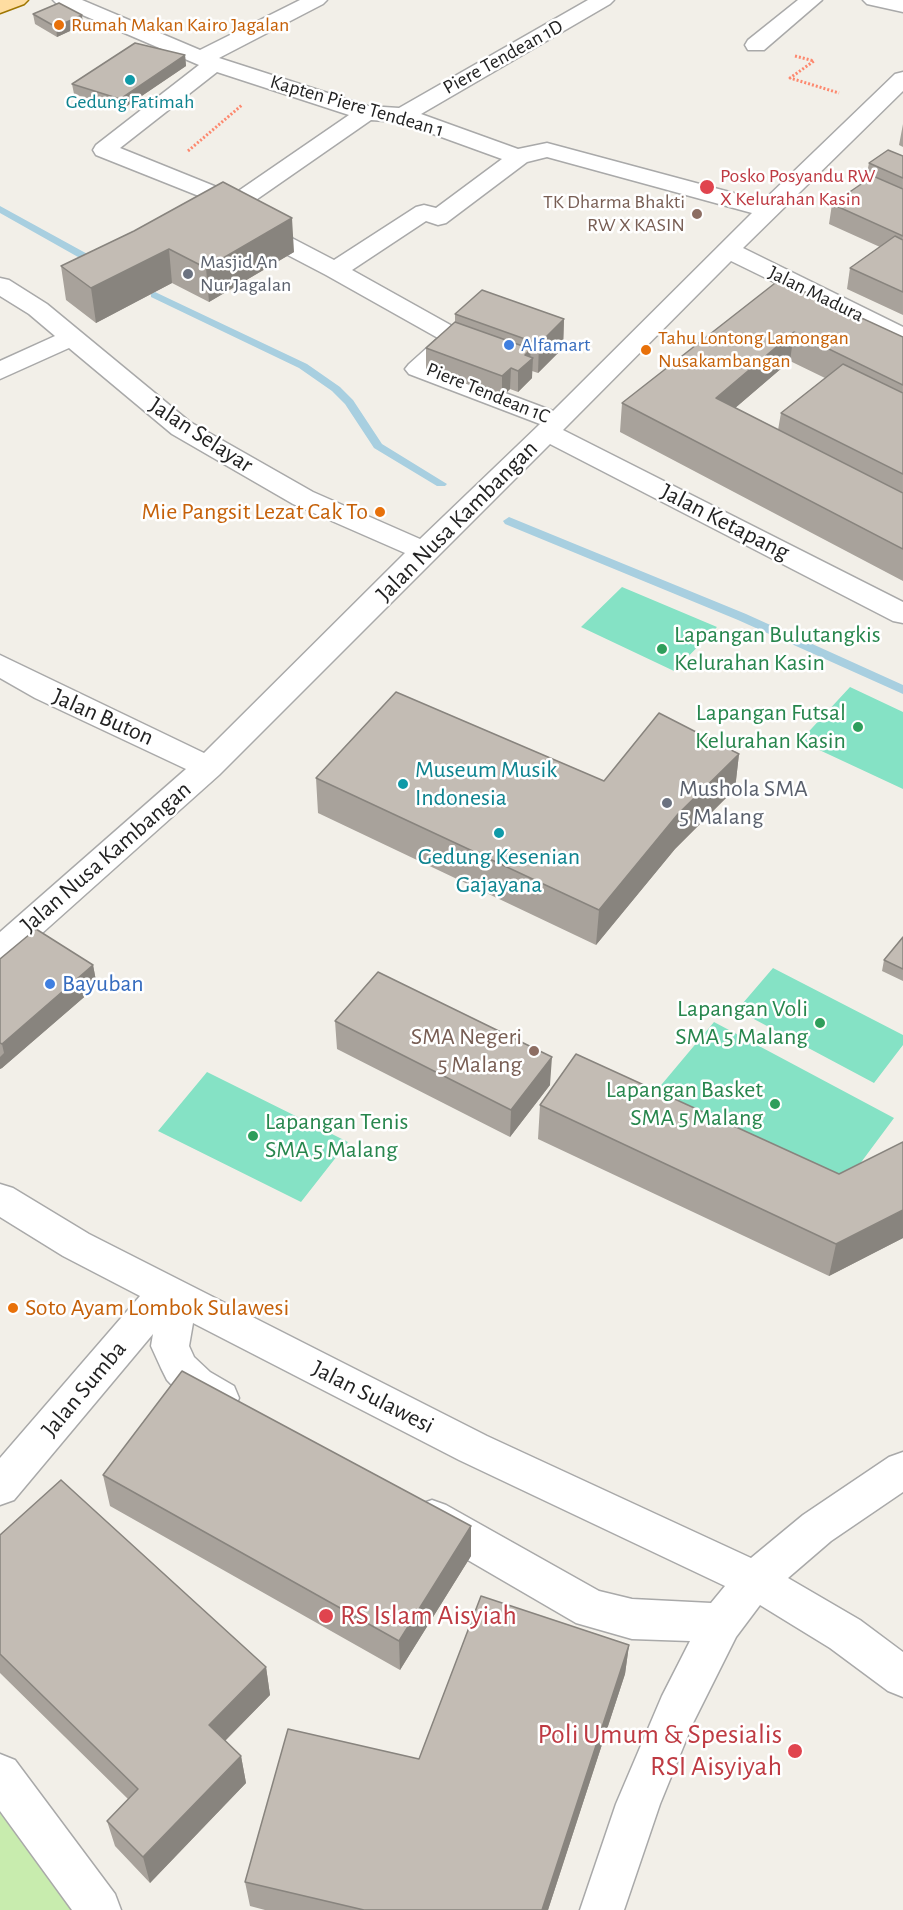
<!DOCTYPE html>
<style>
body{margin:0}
canvas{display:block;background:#f2efe8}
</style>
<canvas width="903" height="1910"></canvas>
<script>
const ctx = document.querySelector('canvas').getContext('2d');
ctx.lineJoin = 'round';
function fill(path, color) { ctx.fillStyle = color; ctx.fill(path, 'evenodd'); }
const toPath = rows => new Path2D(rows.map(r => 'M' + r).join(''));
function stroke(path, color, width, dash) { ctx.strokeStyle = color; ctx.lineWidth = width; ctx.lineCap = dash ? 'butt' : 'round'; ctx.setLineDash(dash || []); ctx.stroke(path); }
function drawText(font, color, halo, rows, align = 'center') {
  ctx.font = font + ' "Alegreya Sans",sans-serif'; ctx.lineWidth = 5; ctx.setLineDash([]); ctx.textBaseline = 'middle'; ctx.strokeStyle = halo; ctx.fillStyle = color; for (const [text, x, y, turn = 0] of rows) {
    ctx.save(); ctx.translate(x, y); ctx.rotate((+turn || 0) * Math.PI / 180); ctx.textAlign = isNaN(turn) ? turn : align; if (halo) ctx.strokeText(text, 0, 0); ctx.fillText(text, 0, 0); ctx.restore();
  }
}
const grass = toPath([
 [0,1804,81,1910,0,1910]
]);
const pitch = toPath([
 [622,587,717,627,674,671,581,627],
 [850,687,903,712,903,789,800,741],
 [773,968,903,1035,903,1045,874,1083,737,1010],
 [714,1022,894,1118,839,1192,657,1090],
 [207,1072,348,1142,301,1202,158,1131]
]);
const stream = toPath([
 [0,206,102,262,103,264,102,266,94,266,0,213,0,206],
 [155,292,307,364,340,387,353,400,382,444,447,484,445,486,437,486,374,448,345,404,332,391,299,368,151,297,151,293,155,292],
 [509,517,746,614,903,685,903,694,738,620,505,524,503,521,509,517]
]);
const path = toPath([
 [795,56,814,61,790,78,839,93],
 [188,151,242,105]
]);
const minor = toPath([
 [53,0,82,0,200,50,300,0,327,0,323,4,219,58,368,106,399,108,588,0,614,0,610,4,421,114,518,149,547,143,763,201,895,74,903,72,903,91,743,248,903,327,903,345,731,261,563,430,903,602,903,623,893,621,550,444,219,775,12,960,0,963,0,932,186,769,35,698,0,678,0,655,204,753,405,553,293,504,172,434,69,348,0,379,0,361,55,336,29,314,0,296,0,278,9,280,47,304,190,422,313,492,420,539,540,424,409,374,405,369,409,364,438,338,326,275,215,217,211,212,219,204,96,155,93,150,96,145,199,65,57,4,53,0],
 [217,72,349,115,234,194,120,148,217,72],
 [371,120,400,122,502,159,436,208,424,205,416,207,334,260,240,211,371,120],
 [547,157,752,213,553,411,436,367,463,342,467,337,463,332,352,270,426,221,438,225,446,223,527,162,547,157],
 [798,0,822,0,764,50,748,50,745,45,748,40,798,0],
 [863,0,903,0,903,12,867,4,863,0],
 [0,1184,13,1188,89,1234,487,1436,751,1558,803,1515,889,1457,903,1452,903,1492,831,1541,788,1578,860,1620,903,1652,903,1697,888,1691,830,1648,760,1605,736,1637,693,1723,660,1804,624,1910,580,1910,616,1804,662,1696,690,1641,632,1639,576,1623,418,1531,412,1518,418,1505,432,1500,446,1505,599,1591,632,1599,711,1603,725,1586,459,1460,193,1323,189,1346,194,1357,210,1372,234,1386,239,1398,234,1410,220,1415,182,1396,167,1380,161,1368,151,1346,153,1334,14,1500,0,1505,0,1458,140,1296,63,1256,0,1217,0,1184],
 [0,1754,15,1760,115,1894,121,1910,72,1910,0,1811,0,1754]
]);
const major = toPath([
 [0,0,28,0,24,4,0,13,0,0]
]);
const wall = toPath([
 [33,14,83,25,57,37,35,24],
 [185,55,186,66,121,110,74,94,72,84],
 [903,124,903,147,899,145],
 [903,156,903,189,867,173,869,163],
 [903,189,903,315,847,289,850,268,880,247,829,224,832,204],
 [134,231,294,252,209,302,172,283,96,323,66,300,61,266],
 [779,280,903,337,903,581,620,432,622,403],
 [790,361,825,378,781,413,778,430,735,408],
 [455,314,564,319,563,348,538,373,532,371,532,378,518,392,510,389,502,397,426,369,426,348,455,322],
 [739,754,735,789,675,849,596,945,318,813,316,778,604,781],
 [903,937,903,981,882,971,884,960],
 [0,959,93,965,97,986,2,1068,0,1069],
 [335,1021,550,1085,510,1137,337,1049],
 [540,1105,839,1174,903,1142,903,1238,829,1276,538,1139],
 [103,1475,471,1526,471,1556,400,1670,110,1506],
 [0,1535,266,1667,270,1695,225,1741,241,1756,246,1783,150,1883,115,1846,107,1821,128,1799,0,1673],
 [629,1645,625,1674,548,1910,265,1910,250,1906,245,1882,419,1759]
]);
const shadedWall = toPath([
 [82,15,83,25,57,37,56,27],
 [185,55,186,66,121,110,120,99],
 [292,218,294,252,209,302,206,268],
 [169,249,172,283,96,323,91,288],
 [564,319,563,348,538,373,539,344],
 [794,332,790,361,713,427,716,398],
 [531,349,530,360,533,358,532,378,518,392,518,371,525,355],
 [511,368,510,389,502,397,502,376],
 [739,754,735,789,675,849,596,945,599,910,678,814],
 [93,965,97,986,2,1068,0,1069,0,1057,4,1053,2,1044],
 [552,1057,550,1085,510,1137,511,1110],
 [903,1210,903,1238,829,1276,836,1244],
 [471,1526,471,1556,400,1670,399,1641],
 [629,1645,625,1674,548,1910,542,1910],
 [266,1667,270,1695,214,1752,209,1725],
 [241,1756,246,1783,150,1883,143,1857]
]);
const building = toPath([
 [59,3,82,15,56,27,33,14,59,3],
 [135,43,185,55,120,99,72,84,135,43],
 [888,150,903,156,903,178,869,163,888,150],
 [873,176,903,189,903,236,832,204,873,176],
 [223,182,292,218,206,268,169,249,91,288,61,266,134,231,223,182],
 [895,236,903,240,903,292,850,268,895,236],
 [779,280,903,337,903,385,794,332,716,398,903,493,903,549,622,403,779,280],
 [482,290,564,319,539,344,455,314,482,290],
 [455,322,531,349,525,355,533,358,518,371,511,368,502,376,426,348,455,322],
 [843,364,903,393,903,474,781,413,843,364],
 [396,692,604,781,659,713,739,754,678,814,599,910,316,778,396,692],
 [36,929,93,965,2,1044,0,1043,0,959,36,929],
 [903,937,903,969,884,960,903,937],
 [378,972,552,1057,511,1110,335,1021,378,972],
 [576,1054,839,1174,903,1142,903,1210,836,1244,540,1105,576,1054],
 [182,1371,471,1526,399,1641,103,1475,182,1371],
 [61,1480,266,1667,209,1725,241,1756,143,1857,107,1821,138,1789,0,1654,0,1535,61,1480],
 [481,1596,629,1645,542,1910,364,1910,245,1882,288,1729,419,1759,481,1596]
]);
const markers = [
 [59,25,6,"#e8710a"],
 [130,80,6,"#0f9aa8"],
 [707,187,8,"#e0444e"],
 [697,214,6,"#8d6e63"],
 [188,274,6,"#6b7280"],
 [509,345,6,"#3f7fe0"],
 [646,350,6,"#e8710a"],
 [380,512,6,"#e8710a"],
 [662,649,6,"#2e9e5b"],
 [858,727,6,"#2e9e5b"],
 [403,784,6,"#0f9aa8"],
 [667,803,6,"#6b7280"],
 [499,833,6,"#0f9aa8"],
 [50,984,6,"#3f7fe0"],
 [820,1023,6,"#2e9e5b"],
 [534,1051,6,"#8d6e63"],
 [775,1104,6,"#2e9e5b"],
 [253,1136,6,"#2e9e5b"],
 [13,1308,6,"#e8710a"],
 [326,1616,8,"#e0444e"],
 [795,1751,8,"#e0444e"]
];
const farFoodnames = [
 ["Rumah Makan Kairo Jagalan",71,25],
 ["Tahu Lontong Lamongan",658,338],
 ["Nusakambangan",658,361]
];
const farStreetnames = [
 ["Piere Tendean 1D",503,57,-29],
 ["Kapten Piere Tendean 1",357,106,16],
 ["Jalan Madura",816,294,26],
 ["Piere Tendean 1C",488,393,22]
];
const farCulturenames = [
 ["Gedung Fatimah",130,102]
];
const farHealthnames = [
 ["Posko Posyandu RW",720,176],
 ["X Kelurahan Kasin",720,199]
];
const farEducationnames = [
 ["TK Dharma Bhakti",685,202],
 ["RW X KASIN",685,225]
];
const farWorshipnames = [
 ["Masjid An",200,262],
 ["Nur Jagalan",200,285]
];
const farShopnames = [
 ["Alfamart",521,345]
];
const streetNames = [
 ["Jalan Selayar",201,435,33],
 ["Jalan Nusa Kambangan",457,521,-45],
 ["Jalan Ketapang",725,522,27],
 ["Jalan Buton",103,717,24],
 ["Jalan Nusa Kambangan",106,857,-41],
 ["Jalan Sumba",84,1389,-50],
 ["Jalan Sulawesi",373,1397,27]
];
const foodNames = [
 ["Mie Pangsit Lezat Cak To",368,512],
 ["Soto Ayam Lombok Sulawesi",25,1308,"left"]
];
const leisureNames = [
 ["Lapangan Bulutangkis",674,635,"left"],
 ["Kelurahan Kasin",674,663,"left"],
 ["Lapangan Futsal",846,713],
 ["Kelurahan Kasin",846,741],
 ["Lapangan Voli",808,1009],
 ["SMA 5 Malang",808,1037],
 ["Lapangan Basket",763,1090],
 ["SMA 5 Malang",763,1118],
 ["Lapangan Tenis",265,1122,"left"],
 ["SMA 5 Malang",265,1150,"left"]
];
const cultureNames = [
 ["Museum Musik",415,770],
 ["Indonesia",415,798],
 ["Gedung Kesenian",499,857,"center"],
 ["Gajayana",499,885,"center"]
];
const worshipNames = [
 ["Mushola SMA",679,789],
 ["5 Malang",679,817]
];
const shopNames = [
 ["Bayuban",62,984]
];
const educationNames = [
 ["SMA Negeri",522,1037],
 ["5 Malang",522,1065]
];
const nearHealthnames = [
 ["RS Islam Aisyiah",340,1616],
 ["Poli Umum & Spesialis",782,1735,"right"],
 ["RSI Aisyiyah",782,1767,"right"]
];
fill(grass, '#c8ecae');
fill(pitch, '#85e2c5');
fill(stream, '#a8cfe0');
stroke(minor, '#a9a9a9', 3);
stroke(major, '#9f7600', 3);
stroke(path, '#fd886e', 3, [2, 2]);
fill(minor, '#fff');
fill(major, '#fedda1');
fill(wall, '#a8a29b');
fill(shadedWall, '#88847e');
fill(building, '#c3bcb4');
stroke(building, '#88847e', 1.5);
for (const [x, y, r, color] of markers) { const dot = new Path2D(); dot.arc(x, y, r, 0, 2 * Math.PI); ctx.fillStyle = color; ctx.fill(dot); stroke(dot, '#fff', 2); }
drawText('20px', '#c56008', '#fff', farFoodnames, 'left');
drawText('20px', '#222', '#fff', farStreetnames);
drawText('20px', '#0d838f', '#fff', farCulturenames);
drawText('20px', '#be3a42', '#fff', farHealthnames, 'left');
drawText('20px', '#785e54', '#fff', farEducationnames, 'right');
drawText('20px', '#5b616d', '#fff', farWorshipnames, 'left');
drawText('20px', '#366cbe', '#fff', farShopnames, 'left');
drawText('24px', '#222', '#fff', streetNames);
drawText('24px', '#c56008', '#fff', foodNames, 'right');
drawText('24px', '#27864d', '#fff', leisureNames, 'right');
drawText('24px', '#0d838f', '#fff', cultureNames, 'left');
drawText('24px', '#5b616d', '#fff', worshipNames, 'left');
drawText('24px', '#366cbe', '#fff', shopNames, 'left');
drawText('24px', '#785e54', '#fff', educationNames, 'right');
drawText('28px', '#be3a42', '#fff', nearHealthnames, 'left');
</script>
